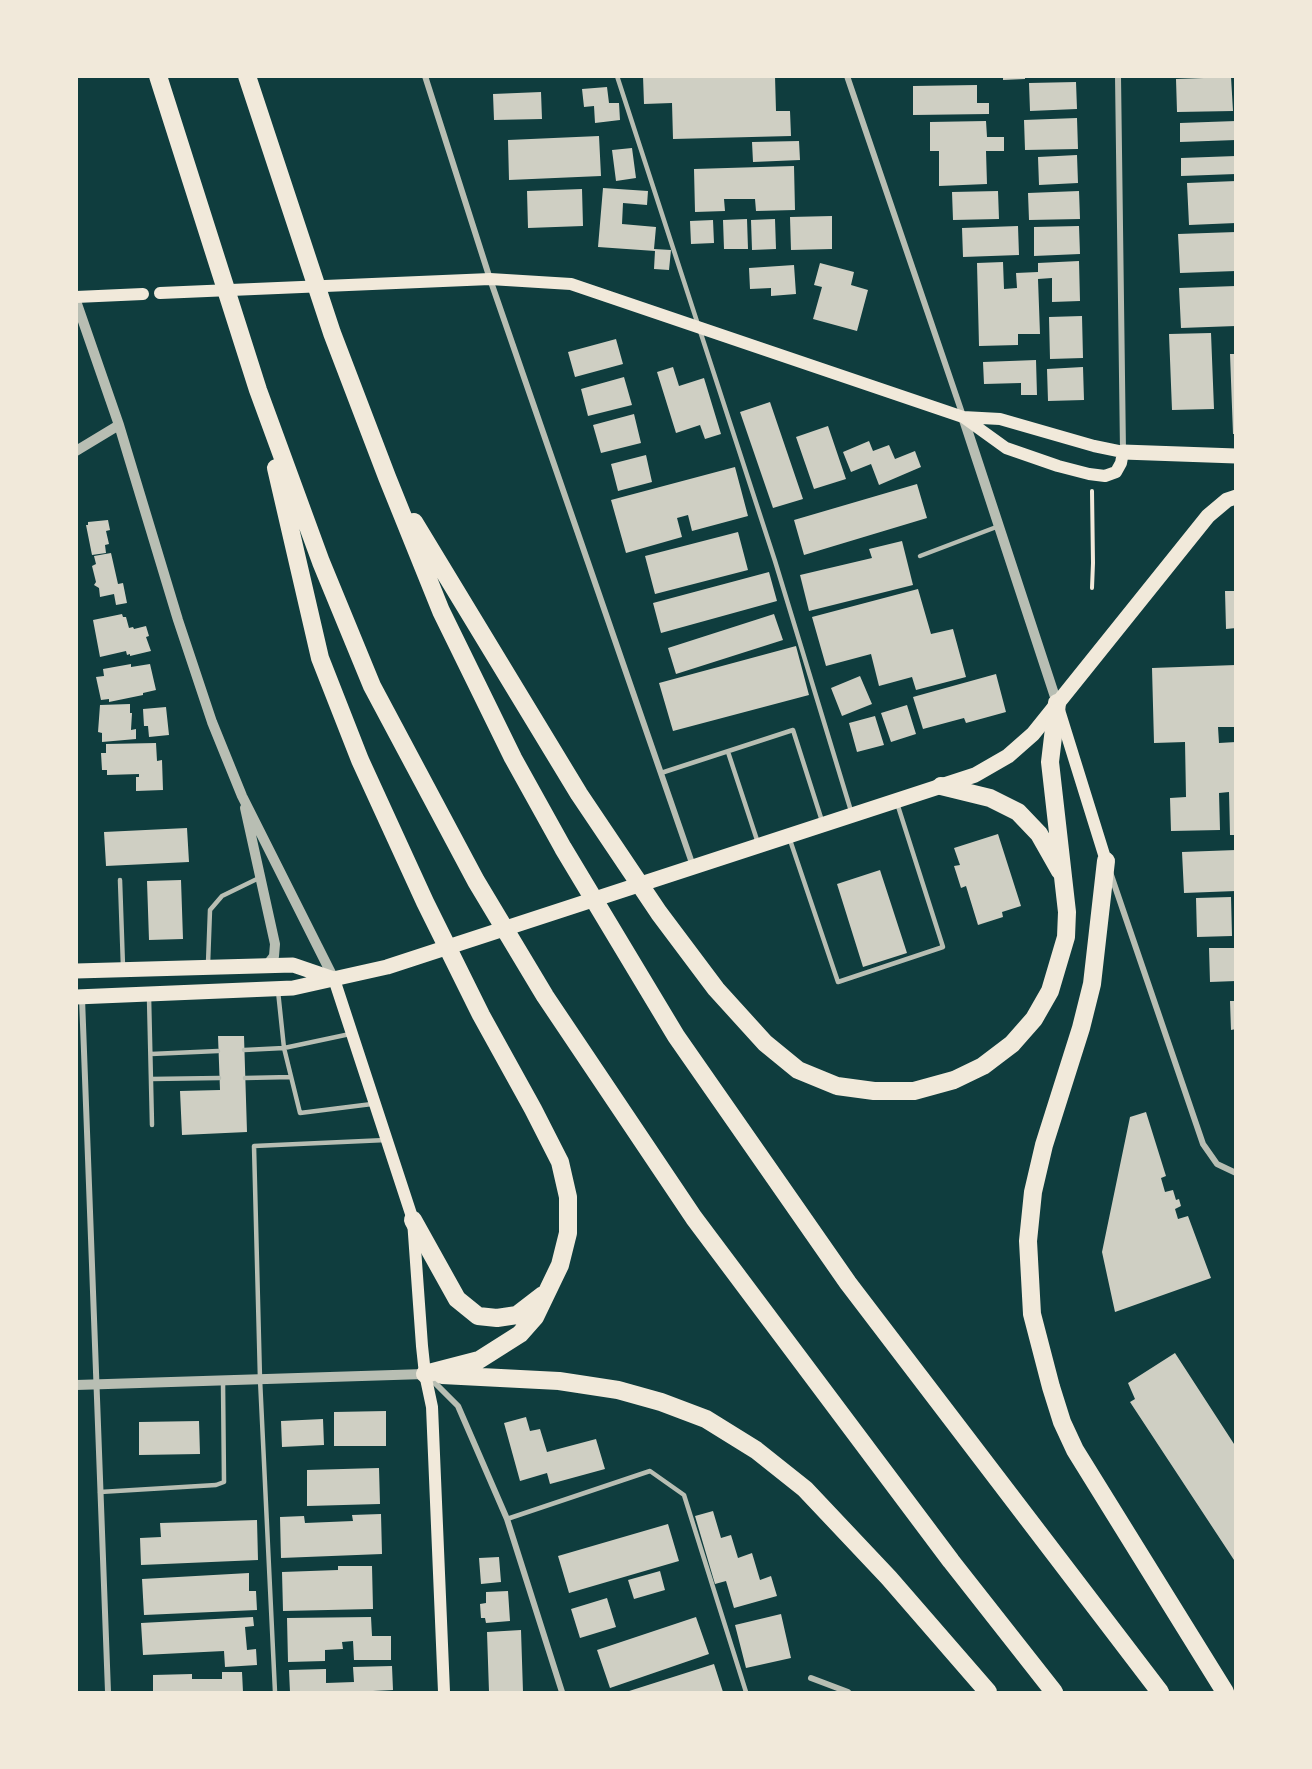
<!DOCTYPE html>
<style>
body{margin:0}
#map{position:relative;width:1312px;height:1769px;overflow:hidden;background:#0f3d3e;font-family:Karla,sans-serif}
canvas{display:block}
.frame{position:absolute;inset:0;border:78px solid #f1e9da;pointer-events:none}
</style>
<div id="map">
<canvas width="1312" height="1769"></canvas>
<div class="frame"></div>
</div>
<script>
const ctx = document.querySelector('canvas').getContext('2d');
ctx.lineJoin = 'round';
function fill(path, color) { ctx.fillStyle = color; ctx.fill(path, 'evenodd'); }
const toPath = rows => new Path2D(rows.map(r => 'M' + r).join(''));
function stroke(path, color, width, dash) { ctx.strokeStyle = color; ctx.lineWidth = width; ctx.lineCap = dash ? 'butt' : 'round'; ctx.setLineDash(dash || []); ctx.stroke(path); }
const building = toPath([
 [643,76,775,76,776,111,790,111,791,136,673,139,672,103,644,104],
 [1003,76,1025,76,1025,79,1003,80],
 [1231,77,1233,111,1177,112,1176,79],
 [1076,82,1077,109,1030,111,1029,83],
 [977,85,977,103,989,103,989,114,913,115,913,86],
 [607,87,609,103,619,103,620,120,595,123,594,106,584,107,582,89],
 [541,92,542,119,494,120,493,94],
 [1077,118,1078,149,1025,150,1024,120],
 [986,121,987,137,1004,137,1004,151,986,151,987,184,939,186,939,151,930,151,930,122],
 [1236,121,1236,140,1180,142,1180,123],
 [599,136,601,176,509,180,508,140],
 [799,141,800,160,753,162,752,142],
 [632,148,636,178,616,181,612,150],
 [1077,155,1078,183,1039,185,1038,157],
 [1236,156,1236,174,1181,176,1181,158],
 [794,166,795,210,756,211,755,199,724,199,725,211,695,212,694,169],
 [1236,181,1236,223,1189,225,1187,183],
 [603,188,648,191,647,205,623,203,622,224,656,227,654,249,671,250,669,270,654,269,655,251,598,247],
 [582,189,583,226,528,228,527,191],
 [998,191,999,219,953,220,952,192],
 [1079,191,1080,219,1029,220,1028,193],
 [832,216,832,249,791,250,790,217],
 [747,219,748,249,724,249,723,220],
 [775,219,776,249,752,250,751,220],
 [713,220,714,243,691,244,690,221],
 [1018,226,1019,255,963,257,962,228],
 [1079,226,1080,254,1034,256,1034,227],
 [1236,232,1236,271,1180,273,1178,234],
 [1079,261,1080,301,1052,302,1052,278,1038,279,1040,334,1018,334,1018,345,979,346,977,263,1003,262,1004,289,1017,288,1016,273,1038,272,1038,263],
 [820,263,854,272,851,285,868,290,857,331,813,319,822,287,814,285],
 [794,265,796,294,771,296,771,288,750,289,749,268],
 [1236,286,1236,326,1181,328,1179,288],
 [1082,316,1083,358,1050,359,1049,317],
 [1211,333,1214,409,1172,410,1169,334],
 [616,339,623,364,575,377,568,352],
 [1230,354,1236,354,1236,434,1233,434],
 [1036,360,1037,395,1021,395,1021,383,984,384,983,362],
 [673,367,679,386,704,378,721,434,705,439,700,425,676,433,657,372],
 [1083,367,1084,400,1048,401,1047,369],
 [624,377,632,405,588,416,581,389],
 [770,402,803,499,773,508,740,412],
 [634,414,641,443,601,453,593,425],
 [828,426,846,479,814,489,796,437],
 [869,441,873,451,889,445,895,459,915,451,921,467,879,485,871,464,851,472,843,452],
 [646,455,652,482,618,491,611,464],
 [735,467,748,516,692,531,688,515,677,518,682,537,626,553,611,500],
 [917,484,927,518,804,555,794,520],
 [108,520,110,530,106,531,109,544,105,545,106,553,92,555,86,525,88,525,88,522],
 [738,532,748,570,655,594,645,556],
 [902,541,913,585,809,611,800,575,872,558,869,549],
 [111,553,118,584,123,583,127,603,116,605,114,594,100,597,99,588,94,585,96,582,92,566,96,564,94,556],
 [769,572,777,601,661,633,653,603],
 [918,589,931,634,953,629,966,677,916,690,912,677,879,686,871,654,826,666,812,617],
 [1225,591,1236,591,1236,628,1226,629],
 [122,614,123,617,126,617,129,628,133,627,134,629,146,626,149,636,146,637,151,651,130,656,130,654,127,655,126,651,100,657,93,620],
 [774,614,783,640,676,674,668,648],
 [796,646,809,695,673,731,659,683],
 [131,664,131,667,150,664,156,690,143,693,143,695,109,702,109,699,101,700,96,677,104,676,103,669],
 [1236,665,1236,727,1218,727,1219,743,1236,742,1236,835,1230,835,1229,792,1219,793,1220,830,1171,831,1170,798,1186,797,1185,742,1154,743,1152,668],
 [996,674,1006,712,966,723,964,718,923,729,913,697],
 [860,676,872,704,842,716,831,688],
 [130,704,130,713,132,713,131,730,136,729,136,739,102,742,102,733,98,732,100,705],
 [907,705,916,734,891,742,881,713],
 [166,707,169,735,149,737,148,726,144,726,143,709],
 [875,716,884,745,857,752,849,723],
 [156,743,157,761,162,760,163,790,136,791,136,777,139,777,139,774,107,775,107,770,102,770,101,753,106,753,106,744],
 [187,828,189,862,106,866,104,832],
 [998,834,1021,906,1002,912,1003,917,978,925,966,886,961,888,954,866,960,865,954,848],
 [1236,850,1236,891,1184,893,1182,852],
 [880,870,907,953,863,967,837,884],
 [181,880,183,939,149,940,147,881],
 [1231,897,1232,936,1197,937,1196,898],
 [1209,948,1236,948,1236,981,1210,982],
 [1230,1001,1236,1001,1236,1029,1231,1030],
 [218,1036,244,1036,247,1132,182,1135,180,1091,220,1090],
 [1146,1112,1166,1176,1161,1178,1165,1192,1173,1190,1176,1200,1179,1199,1181,1206,1175,1209,1178,1219,1188,1216,1211,1278,1115,1312,1102,1252,1130,1117],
 [1175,1353,1236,1447,1236,1563,1130,1402,1135,1399,1128,1383],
 [386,1411,386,1446,334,1446,334,1412],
 [526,1417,530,1431,540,1429,547,1452,596,1439,605,1469,550,1484,547,1473,520,1481,504,1423],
 [323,1419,324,1445,282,1447,281,1421],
 [199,1421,200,1454,139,1455,139,1422],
 [379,1468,380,1504,307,1506,307,1470],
 [713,1511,721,1538,731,1535,738,1558,752,1553,760,1580,771,1576,777,1596,734,1608,726,1581,715,1584,695,1516],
 [381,1514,382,1554,281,1558,280,1517,304,1516,305,1523,353,1521,352,1515],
 [257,1520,258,1560,141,1565,140,1538,161,1537,160,1523],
 [668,1524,679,1561,569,1593,558,1556],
 [499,1557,501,1582,481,1584,479,1558],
 [338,1566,372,1566,373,1609,283,1611,282,1572,338,1570],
 [660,1571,665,1590,634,1599,628,1580],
 [249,1573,249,1591,256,1591,257,1610,144,1615,142,1579],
 [508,1591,510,1621,486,1623,485,1618,481,1618,480,1604,486,1603,486,1592],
 [607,1598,616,1627,580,1638,571,1609],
 [781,1614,791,1658,746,1668,735,1625],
 [253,1617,254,1626,245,1627,247,1650,256,1649,257,1665,225,1667,224,1651,143,1655,141,1623],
 [371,1617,372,1636,391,1636,391,1660,354,1660,353,1641,342,1642,343,1649,325,1650,325,1661,288,1662,287,1618],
 [696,1617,709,1654,610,1688,597,1650],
 [521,1630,523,1692,489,1692,487,1632],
 [714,1664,723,1692,626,1692],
 [392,1666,393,1690,373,1691,373,1692,290,1692,289,1670,326,1669,326,1683,354,1682,353,1667],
 [222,1672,242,1672,243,1692,153,1692,153,1675,192,1674,192,1679,222,1679]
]);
const path = toPath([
 [1092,588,1093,563,1092,491]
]);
const service = toPath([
 [617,76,775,561,851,811],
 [920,556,999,526],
 [728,752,758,843],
 [661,773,793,730,822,821],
 [789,837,838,982,943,947,897,803],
 [120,880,123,967],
 [208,964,210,910,222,896,259,878],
 [149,997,152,1125],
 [350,1034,284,1048,300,1113,372,1104],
 [244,1050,284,1048,278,991],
 [151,1054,218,1051],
 [245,1078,291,1077],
 [151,1079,219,1078],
 [100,1492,216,1485,224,1482,223,1382],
 [507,1519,650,1471,684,1495,746,1692],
 [275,1692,260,1379,254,1146,386,1140]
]);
const minor = toPath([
 [425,76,490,279,693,866],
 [847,76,963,416],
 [1118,76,1123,451],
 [1110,872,1203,1144,1217,1164,1236,1173],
 [82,998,108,1692],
 [428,1376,458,1406,507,1519,562,1692],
 [811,1678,848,1692]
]);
const tertiary = toPath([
 [76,301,119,425,178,620,212,722,242,796,334,979],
 [963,417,1057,703],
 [76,451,119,425],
 [245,808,275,944,274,956,267,965],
 [76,1385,425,1374]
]);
const secondary = toPath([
 [160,293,490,279,571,284,963,417,1006,448,1058,466,1089,474,1105,476,1116,472,1121,463,1123,452,1094,446,1000,419,963,417],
 [76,297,143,294],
 [1059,710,1106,861],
 [334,979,413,1220,422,1346,425,1374,432,1407,444,1692]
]);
const primary = toPath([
 [1123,452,1236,456],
 [76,971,293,965,334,979],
 [76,997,293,988,387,967,975,775,1008,756,1033,734,1208,516,1227,500,1236,497]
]);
const motorway = toPath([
 [158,76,258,390,321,562,372,686,476,881,545,996,694,1218,951,1561,1054,1692],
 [247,76,332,333,387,477,441,611,513,758,563,848,676,1036,848,1283,1160,1692],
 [276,468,320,658,360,760,425,902,481,1015,533,1109,560,1162,568,1197,568,1233,560,1265,535,1317,520,1334,479,1360,425,1374],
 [414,522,579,794,659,913,716,989,765,1043,798,1070,837,1086,874,1091,914,1091,954,1080,983,1066,1012,1044,1034,1019,1050,991,1066,937,1067,912,1050,762,1057,703],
 [941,786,990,798,1018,812,1039,834,1060,871],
 [1106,861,1092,984,1081,1028,1044,1145,1033,1192,1028,1241,1032,1314,1051,1387,1062,1422,1075,1450,1225,1692],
 [413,1220,457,1299,478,1316,497,1318,517,1315,543,1295],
 [442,1375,559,1381,618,1390,661,1402,706,1419,756,1450,805,1489,889,1578,988,1692]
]);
fill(building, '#cfcfc3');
stroke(path, '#f1e9da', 4);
stroke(service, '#b8beb3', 4.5);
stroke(minor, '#b8beb3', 6);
stroke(tertiary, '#b8beb3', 10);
stroke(secondary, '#f1e9da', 12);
stroke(primary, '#f1e9da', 15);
stroke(motorway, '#f1e9da', 18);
</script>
